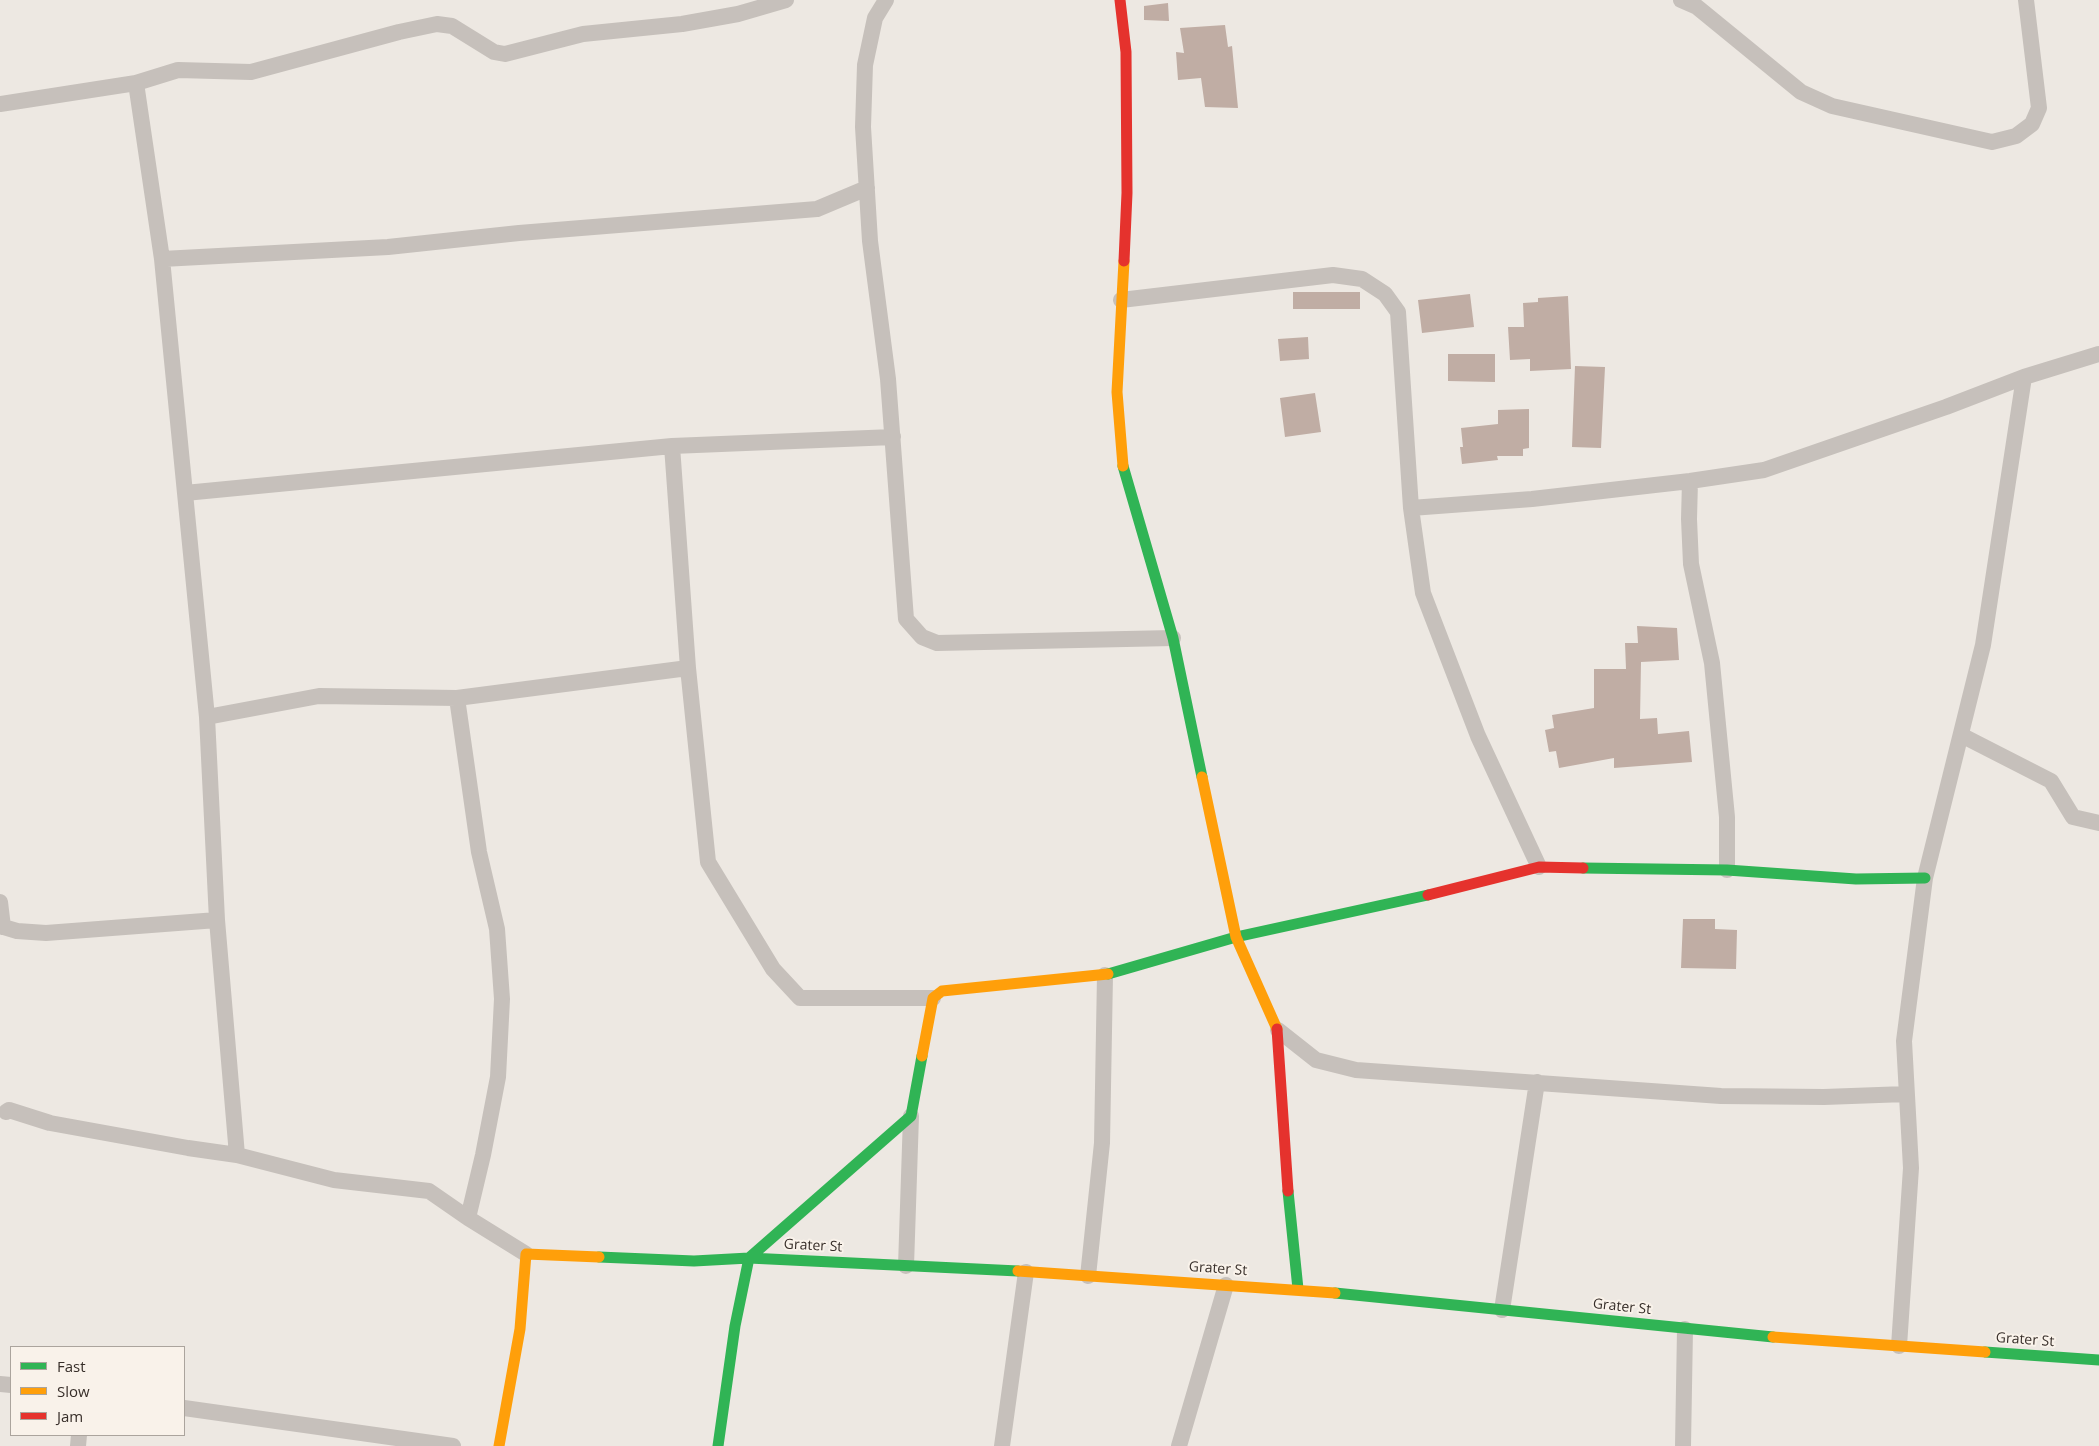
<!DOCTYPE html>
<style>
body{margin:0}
#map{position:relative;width:2099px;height:1446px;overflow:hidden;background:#ede8e2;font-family:"Open Sans",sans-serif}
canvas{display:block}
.legend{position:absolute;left:10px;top:1346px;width:175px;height:90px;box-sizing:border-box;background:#f9f2ea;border:1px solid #aba49d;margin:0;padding:6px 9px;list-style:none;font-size:15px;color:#372e29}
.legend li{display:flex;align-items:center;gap:10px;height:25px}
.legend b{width:25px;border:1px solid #aba49d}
</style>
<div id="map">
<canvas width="2099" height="1446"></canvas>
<ul class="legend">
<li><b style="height:6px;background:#30b455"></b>Fast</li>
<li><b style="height:6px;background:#ff9f0a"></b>Slow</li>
<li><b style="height:6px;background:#e5322d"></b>Jam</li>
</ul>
</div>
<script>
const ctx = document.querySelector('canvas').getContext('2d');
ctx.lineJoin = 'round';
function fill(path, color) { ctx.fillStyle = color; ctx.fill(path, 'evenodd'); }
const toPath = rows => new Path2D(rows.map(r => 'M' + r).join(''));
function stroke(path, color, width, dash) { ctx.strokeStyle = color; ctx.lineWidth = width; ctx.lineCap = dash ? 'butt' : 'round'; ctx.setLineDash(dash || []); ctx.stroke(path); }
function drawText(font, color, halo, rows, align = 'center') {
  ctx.font = font + ' "Open Sans",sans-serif'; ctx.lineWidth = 4; ctx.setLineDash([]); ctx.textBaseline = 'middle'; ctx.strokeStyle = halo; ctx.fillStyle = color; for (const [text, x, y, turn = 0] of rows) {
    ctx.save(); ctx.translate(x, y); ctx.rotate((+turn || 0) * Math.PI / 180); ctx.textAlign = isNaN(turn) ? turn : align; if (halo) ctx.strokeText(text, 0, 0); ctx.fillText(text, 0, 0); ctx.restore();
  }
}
const building = toPath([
 [1168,3,1169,21,1144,20,1144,6],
 [1225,25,1228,47,1232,46,1238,108,1205,107,1201,78,1178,80,1176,52,1184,53,1180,28],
 [1293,292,1360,292,1360,309,1293,309],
 [1470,294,1474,327,1422,333,1418,300],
 [1568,296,1571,369,1530,371,1530,359,1510,360,1508,327,1524,327,1523,303,1538,302,1538,298],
 [1308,337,1309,359,1280,361,1278,339],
 [1448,354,1495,354,1495,382,1448,381],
 [1575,366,1605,367,1601,448,1572,447],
 [1315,393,1321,432,1285,437,1280,398],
 [1529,409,1529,448,1523,449,1523,456,1497,456,1498,460,1462,464,1460,447,1463,447,1461,428,1498,424,1498,410],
 [1637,626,1677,628,1679,660,1641,662,1640,719,1657,718,1658,734,1689,731,1692,762,1614,768,1614,758,1559,768,1556,751,1549,752,1545,730,1554,728,1552,715,1594,708,1594,669,1626,669,1625,643,1638,643],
 [1683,919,1715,919,1715,929,1737,930,1736,969,1681,968]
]);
const street = toPath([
 [886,0,875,18,865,65,863,127,870,241,888,379,906,619,922,637,937,643,1173,638],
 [1681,0,1697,7,1801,92,1832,106,1992,142,2016,136,2032,124,2039,108,2026,0],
 [136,83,162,259,207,717,217,920,237,1155],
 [0,104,136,83,178,70,251,72,399,32,437,24,452,26,494,52,505,54,583,34,682,24,738,14,786,0],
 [162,259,388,247,519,233,817,209,867,188],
 [1121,300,1333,275,1362,279,1385,294,1398,312,1411,508,1423,593,1478,736,1539,867],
 [672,446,688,668,708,862,773,969,800,998,933,998],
 [1690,481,1689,519,1691,564,1712,663,1727,817,1727,870],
 [185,493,672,446,893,437],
 [1411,508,1532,499,1690,481,1764,470,1946,407,2024,377,2099,354],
 [457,698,479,852,497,929,502,999,498,1077,483,1155,468,1218,526,1254],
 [207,717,319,696,457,698,688,668],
 [1961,735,2051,781,2073,817,2099,823],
 [0,902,3,927],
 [0,926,17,931,46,933,217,920],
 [1278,1030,1316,1060,1356,1070,1721,1096,1824,1097,1906,1094],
 [6,1112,9,1110,50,1123,188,1148,237,1155,334,1180,429,1191,468,1218],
 [906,1266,911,1116],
 [1088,1276,1102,1143,1105,975],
 [1502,1310,1537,1082],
 [1899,1346,1911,1168,1904,1041,1925,878,1983,645,2024,377],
 [0,1384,11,1385],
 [184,1408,453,1446],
 [78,1446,79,1435],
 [1002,1446,1026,1272],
 [1179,1446,1226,1285],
 [1683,1446,1685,1329]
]);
const fast = toPath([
 [1123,466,1173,638,1202,777],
 [1583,868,1727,870,1856,879,1925,878],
 [1108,974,1236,937,1428,895],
 [1288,1191,1298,1289],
 [599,1257,694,1261,749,1258,1018,1271],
 [1335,1293,1773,1337],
 [1985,1352,2099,1360],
 [718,1446,735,1326,749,1258,911,1116,922,1056]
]);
const slow = toPath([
 [1123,466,1117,392,1124,261],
 [1202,777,1236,937,1277,1029],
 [922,1056,933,998,942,991,1108,974],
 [1018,1271,1335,1293],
 [1773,1337,1985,1352],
 [499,1446,520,1329,526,1254,599,1257]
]);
const jam = toPath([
 [1120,0,1126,52,1127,193,1124,261],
 [1428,895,1539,867,1583,868],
 [1277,1029,1288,1191]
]);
const streetNames = [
 ["Grater St",813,1246,3],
 ["Grater St",1218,1269,4],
 ["Grater St",1622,1307,6],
 ["Grater St",2025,1340,4]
];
fill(building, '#c0ada4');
stroke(street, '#c6c0bb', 16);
stroke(fast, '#30b455', 11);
stroke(slow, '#ff9f0a', 11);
stroke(jam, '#e5322d', 11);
drawText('14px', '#372e29', '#f9f2ea', streetNames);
</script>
